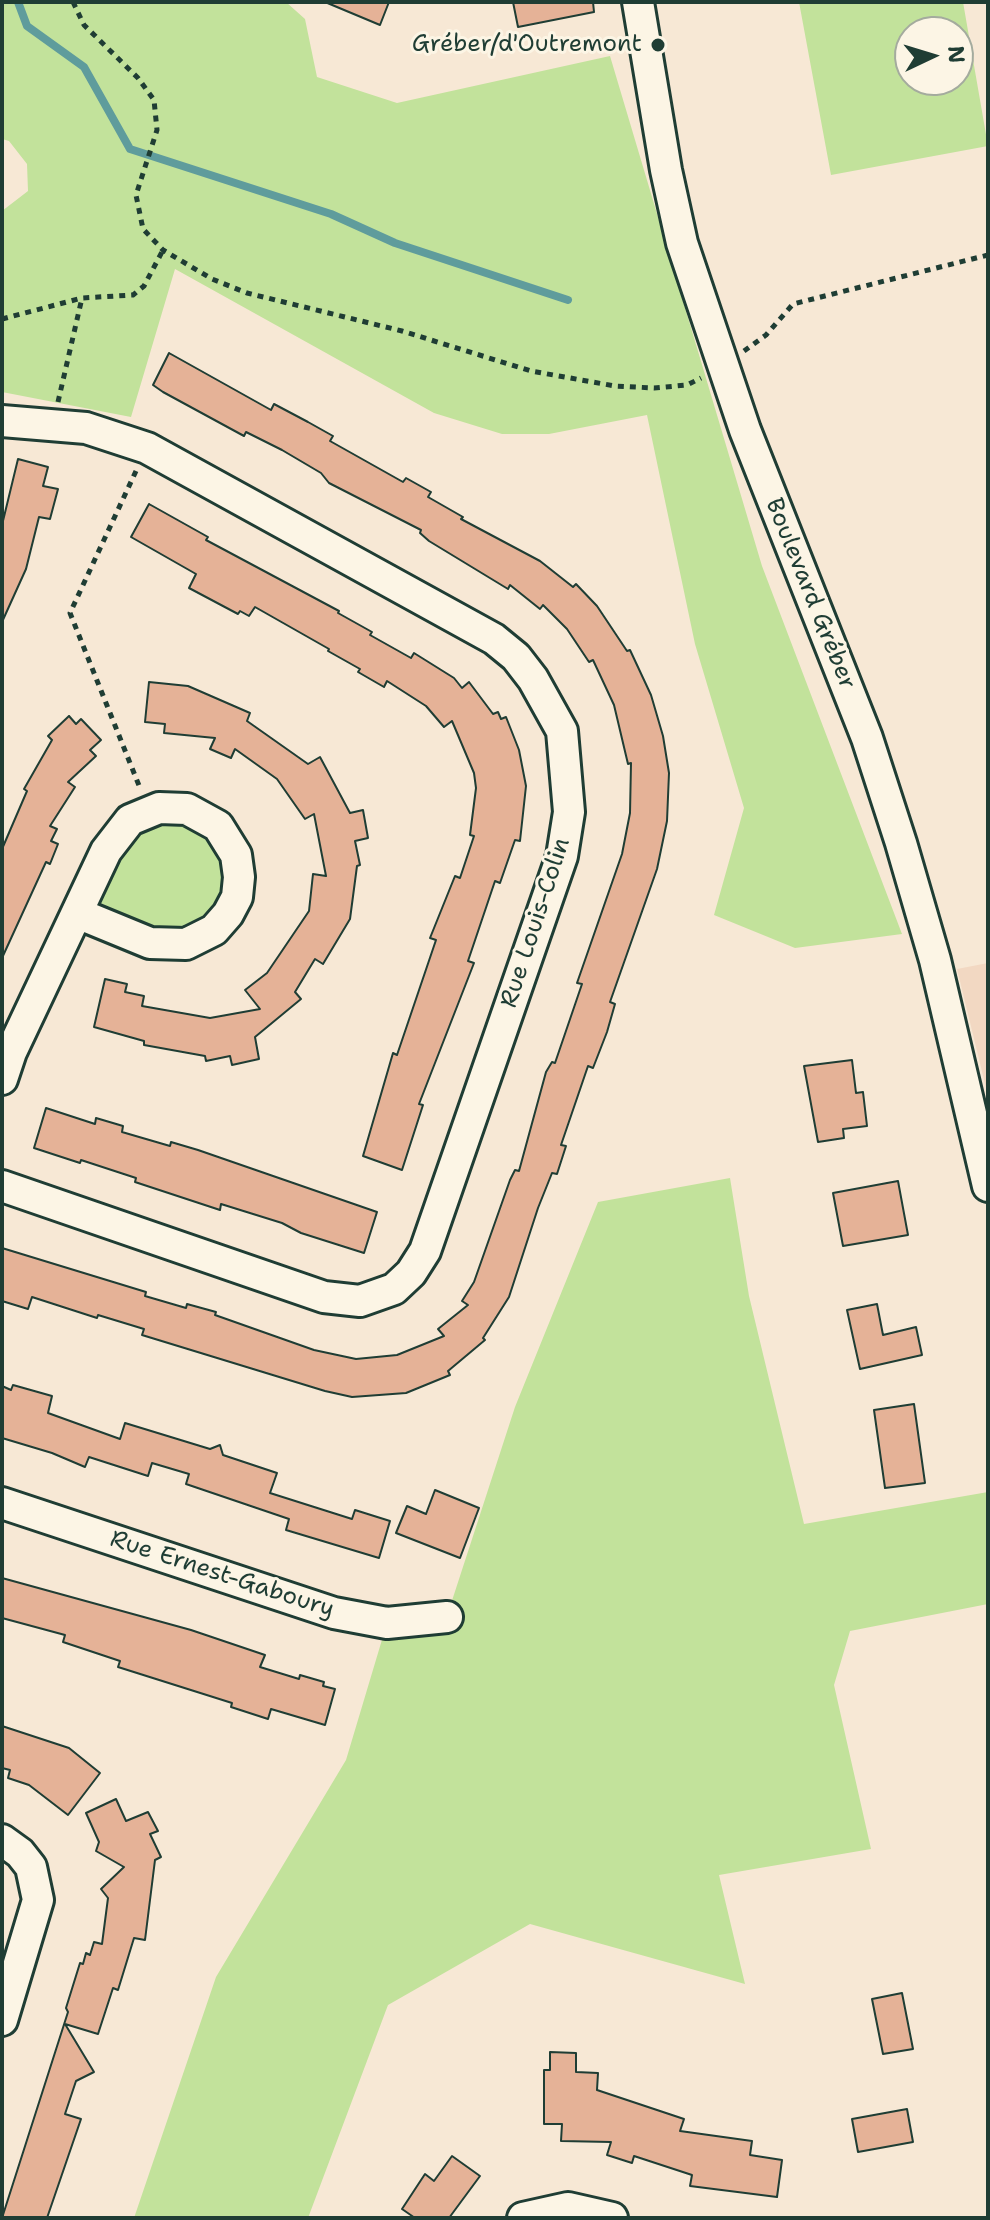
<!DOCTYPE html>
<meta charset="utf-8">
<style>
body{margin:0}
#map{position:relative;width:990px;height:2220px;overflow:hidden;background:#f7e8d5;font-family:"Shantell Sans",sans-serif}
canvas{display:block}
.frame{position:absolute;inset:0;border:4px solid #1f3d34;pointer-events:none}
.north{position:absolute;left:894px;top:16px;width:80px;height:80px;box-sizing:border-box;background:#fcf5e5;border:2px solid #a4ab9e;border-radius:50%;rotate:86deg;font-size:22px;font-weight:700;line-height:32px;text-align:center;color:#1f3d34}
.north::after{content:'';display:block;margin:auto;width:28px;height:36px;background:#1f3d34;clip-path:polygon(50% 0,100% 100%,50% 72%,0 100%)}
</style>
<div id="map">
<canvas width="990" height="2220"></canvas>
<div class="frame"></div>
<div class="north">N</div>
</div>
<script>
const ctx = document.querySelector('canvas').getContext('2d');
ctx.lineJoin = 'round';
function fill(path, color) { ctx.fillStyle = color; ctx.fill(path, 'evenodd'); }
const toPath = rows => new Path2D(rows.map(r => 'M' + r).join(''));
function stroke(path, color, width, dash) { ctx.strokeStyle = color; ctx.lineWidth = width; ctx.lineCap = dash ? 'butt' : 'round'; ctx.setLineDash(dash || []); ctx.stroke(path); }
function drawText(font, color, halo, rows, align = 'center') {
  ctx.font = font + ' "Shantell Sans",sans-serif'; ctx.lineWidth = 6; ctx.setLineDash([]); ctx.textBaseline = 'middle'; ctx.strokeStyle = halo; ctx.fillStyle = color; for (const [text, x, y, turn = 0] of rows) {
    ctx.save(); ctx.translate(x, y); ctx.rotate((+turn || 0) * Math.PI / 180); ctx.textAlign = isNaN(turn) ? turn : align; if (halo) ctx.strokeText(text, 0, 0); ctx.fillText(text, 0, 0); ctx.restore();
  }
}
const built = toPath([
 [988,963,988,1096,957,969]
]);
const green = toPath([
 [2,2,286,2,305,19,317,77,397,103,610,56,762,566,902,934,795,948,714,915,744,808,695,644,647,415,549,434,502,434,434,413,175,269,131,417,2,392,2,211,28,191,27,164,9,141,2,139],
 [799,2,963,2,988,146,831,175],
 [958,32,958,80,910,80,910,32],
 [187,809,239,877,202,938,77,913,112,839],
 [730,1178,749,1296,804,1524,988,1492,988,1604,850,1631,834,1685,871,1849,719,1875,745,1984,530,1924,388,2005,308,2218,134,2218,216,1977,346,1760,387,1623,447,1616,515,1407,598,1202]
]);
const stream = toPath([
 [18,2,27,26,84,67,130,149,331,214,395,243,568,300]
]);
const building = toPath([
 [325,2,389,2,380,25,325,2],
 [513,2,593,2,594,12,518,27,513,2],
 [169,353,271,410,274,404,308,422,333,436,330,441,403,482,406,478,431,492,428,497,463,517,461,519,540,561,573,587,576,584,597,606,627,651,630,650,651,695,663,736,669,773,667,821,657,869,610,1002,615,1004,607,1032,593,1068,588,1066,561,1145,566,1146,557,1174,552,1173,538,1208,509,1297,483,1338,485,1340,448,1371,450,1375,406,1393,352,1397,325,1391,142,1335,144,1329,98,1315,97,1318,32,1297,28,1309,2,1301,2,1248,146,1292,145,1296,186,1308,187,1304,216,1312,215,1315,314,1350,356,1359,397,1355,444,1336,438,1329,468,1305,462,1301,474,1282,510,1180,515,1170,519,1171,546,1072,552,1062,555,1063,582,984,577,983,622,854,630,813,631,763,628,764,614,705,593,660,589,662,567,629,543,605,540,609,510,585,508,589,429,541,420,533,421,530,329,483,321,473,282,450,246,432,244,436,163,392,153,385,169,353],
 [18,459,48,467,43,486,58,489,50,519,39,517,26,569,2,622,2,525,18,459],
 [149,504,208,537,206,540,339,611,338,613,372,632,370,635,411,658,414,653,454,678,462,688,469,682,493,714,498,712,501,719,506,717,519,750,526,786,520,841,515,840,500,883,495,881,468,961,474,963,419,1104,423,1105,402,1170,363,1156,393,1053,397,1055,436,940,430,938,455,876,460,878,474,836,470,835,476,788,474,773,452,721,444,727,426,706,387,681,384,687,358,672,360,669,328,651,329,649,255,607,249,616,240,611,238,614,189,588,196,574,131,537,149,504],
 [149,682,188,686,250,713,247,721,308,764,320,757,350,813,363,810,368,838,355,841,360,865,357,866,350,919,323,964,315,959,295,992,301,999,255,1037,259,1059,232,1065,230,1056,206,1061,205,1056,144,1045,144,1041,94,1027,105,979,127,984,125,992,144,996,142,1006,210,1018,260,1009,245,990,267,973,309,911,313,874,326,876,314,814,305,819,277,779,235,749,231,758,210,749,215,738,164,733,165,724,145,722,149,682],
 [69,716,76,724,81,719,101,740,90,750,96,756,68,782,75,787,50,826,57,829,51,841,58,844,50,864,46,862,2,958,2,849,27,791,24,789,52,740,48,736,69,716],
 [852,1060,856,1093,863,1092,867,1126,843,1129,844,1138,818,1142,804,1066,852,1060],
 [46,1108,95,1124,96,1118,123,1126,122,1132,170,1146,171,1142,198,1150,377,1212,364,1253,301,1233,282,1223,221,1204,220,1210,135,1182,136,1178,81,1160,80,1163,34,1148,46,1108],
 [898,1181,908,1235,843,1246,833,1193,898,1181],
 [877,1304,883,1335,916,1327,922,1355,860,1369,847,1310,877,1304],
 [13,1385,52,1396,48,1413,120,1439,125,1423,210,1449,220,1445,223,1455,277,1473,270,1493,352,1519,355,1510,390,1521,379,1558,286,1530,289,1519,186,1484,189,1474,152,1463,148,1476,89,1457,85,1467,52,1453,2,1438,2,1386,11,1390,13,1385],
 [914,1404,925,1483,885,1488,874,1410,914,1404],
 [435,1490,479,1508,460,1558,396,1533,407,1506,426,1514,435,1490],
 [2,1578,191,1630,265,1655,260,1667,299,1679,300,1675,324,1682,323,1686,335,1689,325,1725,271,1709,268,1719,231,1707,232,1703,118,1667,120,1661,63,1642,65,1635,2,1618,2,1578],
 [2,1726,69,1748,100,1773,68,1815,29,1785,8,1778,10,1770,2,1768,2,1726],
 [116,1799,126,1821,148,1812,158,1831,150,1834,161,1857,155,1860,145,1940,134,1938,118,1990,113,1988,98,2034,65,2024,94,2072,76,2081,65,2114,81,2119,47,2218,2,2218,68,2012,66,2008,80,1963,83,1964,86,1953,90,1955,94,1942,102,1944,108,1898,101,1889,124,1867,96,1851,99,1842,86,1813,116,1799],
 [902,1993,913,2049,883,2054,872,1999,902,1993],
 [550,2052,576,2053,576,2072,598,2073,597,2090,684,2119,680,2131,752,2141,750,2155,782,2160,777,2197,690,2186,692,2175,634,2156,632,2163,607,2155,611,2142,561,2141,562,2124,544,2124,544,2070,550,2070,550,2052],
 [907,2109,913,2142,858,2152,852,2119,907,2109],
 [452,2156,480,2176,449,2218,415,2218,402,2209,425,2174,434,2181,452,2156]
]);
const path = toPath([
 [73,2,84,25,138,78,154,100,157,130,136,195,143,229,163,250,212,279,247,293,402,331,531,371,615,386,654,388,687,385,701,378],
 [2,319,82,298,133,295,144,286,163,250],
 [744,351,766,335,793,304,988,255],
 [58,402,82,298],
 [136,471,70,613,140,788]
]);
const minor = toPath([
 [638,2,666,170,682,243,745,430,867,738,901,843,935,960,988,1186],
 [2,421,86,428,147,448,494,639,516,657,533,679,562,731,569,812,562,856,425,1251,411,1273,394,1289,360,1301,324,1297,2,1186],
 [2,1079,11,1052,106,851,130,820,159,808,187,809,218,826,236,855,239,877,237,897,228,914,214,930,186,944,150,943,77,913],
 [2,1503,334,1613,387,1623,447,1617],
 [2,1840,20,1853,31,1867,38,1900,2,2020],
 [523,2218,568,2208,612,2218]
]);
const markers = [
 [658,45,8,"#1f3d34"]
];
const poiNames = [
 ["Gréber/d'Outremont",642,45]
];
const streetNames = [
 ["Boulevard Gréber",810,594,68],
 ["Rue Louis-Colin",536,923,-72],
 ["Rue Ernest-Gaboury",222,1575,18]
];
fill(built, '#f2d8c2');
fill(green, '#c2e29b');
stroke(stream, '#5f9c9c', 8);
fill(building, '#e5b297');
stroke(building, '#1f3d34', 2);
stroke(minor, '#1f3d34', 36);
stroke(path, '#1f3d34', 5, [6, 6]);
stroke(minor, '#fcf5e5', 30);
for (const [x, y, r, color] of markers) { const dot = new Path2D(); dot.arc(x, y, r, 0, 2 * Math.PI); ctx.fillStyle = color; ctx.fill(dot); stroke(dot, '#fcf5e5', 3); }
drawText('24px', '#1f3d34', '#fcf5e5', poiNames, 'right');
drawText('24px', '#1f3d34', '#fcf5e5', streetNames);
</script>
